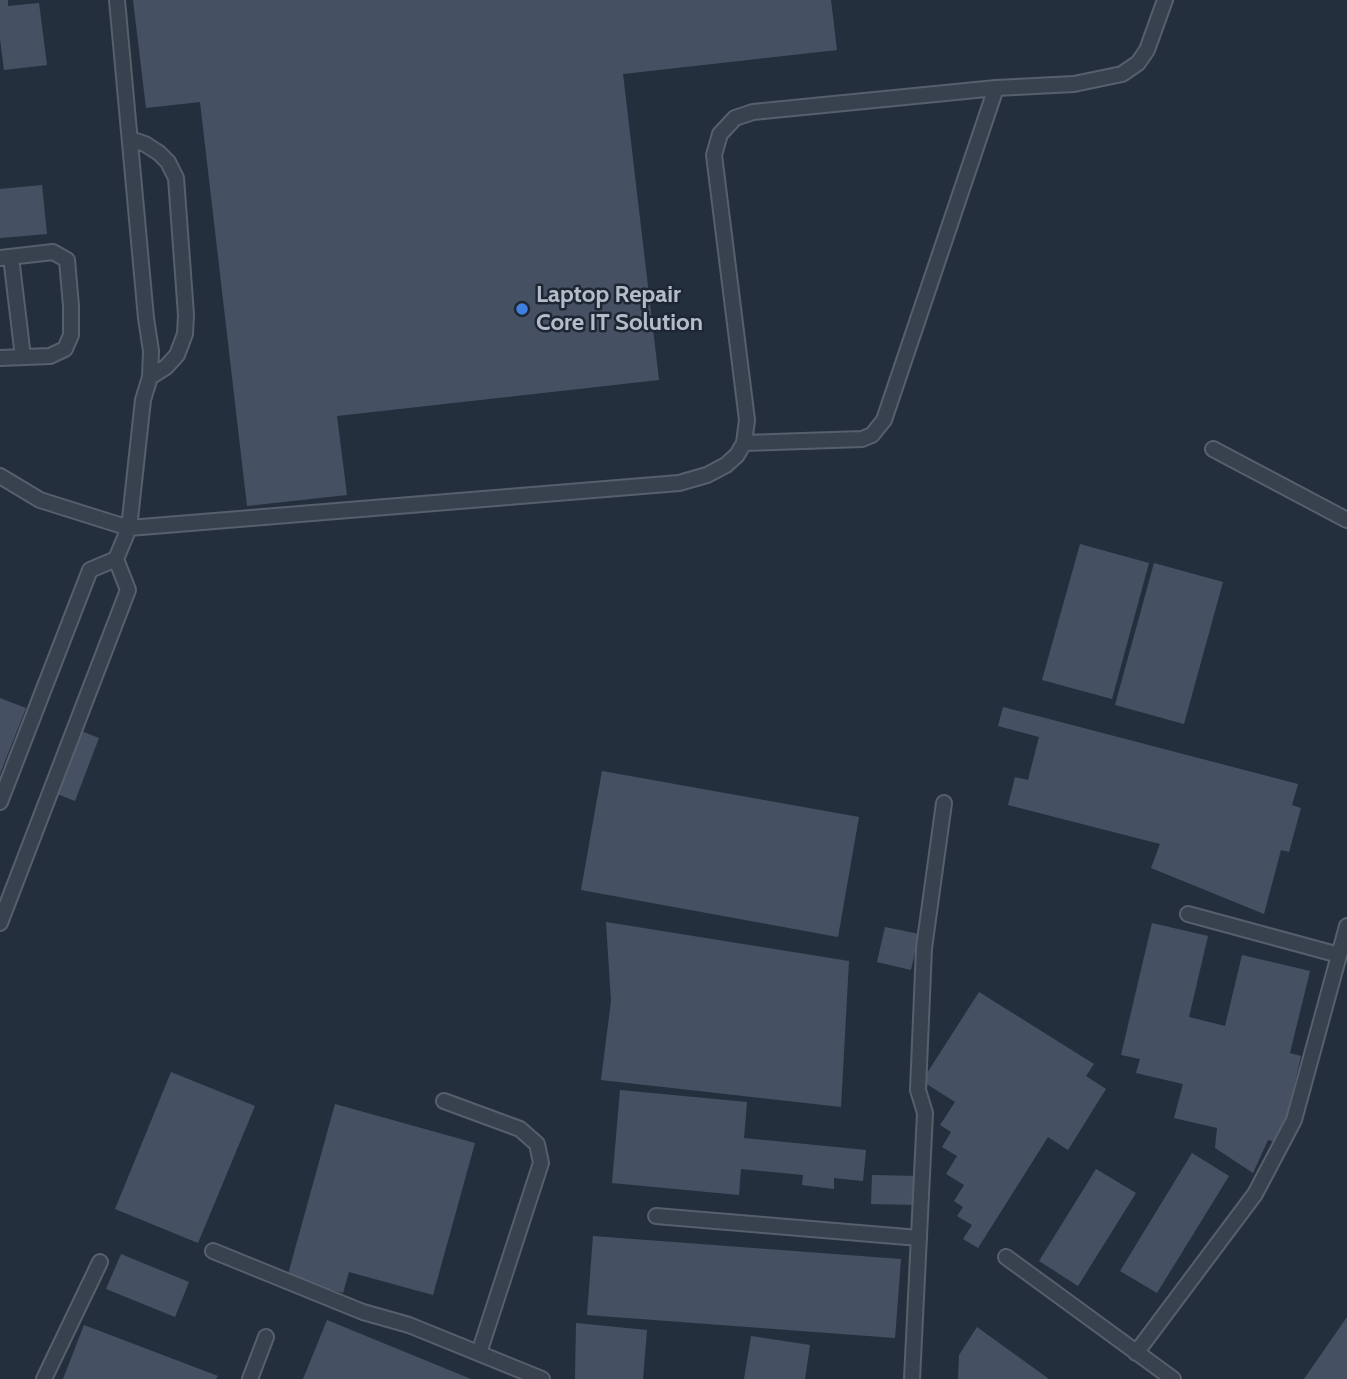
<!DOCTYPE html>
<style>
body{margin:0}
canvas{display:block;background:#242f3e}
</style>
<canvas width="1347" height="1379"></canvas>
<script>
const ctx = document.querySelector('canvas').getContext('2d');
ctx.lineJoin = 'round';
function fill(path, color) { ctx.fillStyle = color; ctx.fill(path, 'evenodd'); }
const toPath = rows => new Path2D(rows.map(r => 'M' + r).join(''));
function stroke(path, color, width, dash) { ctx.strokeStyle = color; ctx.lineWidth = width; ctx.lineCap = dash ? 'butt' : 'round'; ctx.setLineDash(dash || []); ctx.stroke(path); }
function drawText(font, color, halo, rows, align = 'center') {
  ctx.font = font + ' Cabin,sans-serif'; ctx.lineWidth = 5; ctx.setLineDash([]); ctx.textBaseline = 'middle'; ctx.strokeStyle = halo; ctx.fillStyle = color; for (const [text, x, y, turn = 0] of rows) {
    ctx.save(); ctx.translate(x, y); ctx.rotate((+turn || 0) * Math.PI / 180); ctx.textAlign = isNaN(turn) ? turn : align; if (halo) ctx.strokeText(text, 0, 0); ctx.fillText(text, 0, 0); ctx.restore();
  }
}
const building = toPath([
 [0,0,8,0,8,6,39,3,47,65,4,70,0,39],
 [133,0,831,0,837,50,623,74,659,380,337,416,347,495,247,506,200,102,146,108],
 [42,185,47,234,0,238,0,189],
 [1080,544,1149,563,1112,699,1042,680],
 [1154,563,1223,582,1184,724,1115,705],
 [0,698,26,708,0,774],
 [1003,707,1298,784,1292,805,1301,808,1289,852,1281,850,1264,914,1151,868,1160,844,1008,805,1015,777,1028,780,1039,737,998,726],
 [76,729,99,738,75,801,52,792],
 [602,771,859,817,838,937,581,890],
 [606,922,849,961,841,1107,601,1080,611,1001],
 [1152,923,1208,936,1189,1017,1225,1026,1242,955,1310,971,1290,1053,1301,1056,1281,1143,1268,1140,1253,1173,1215,1148,1217,1128,1174,1118,1183,1084,1136,1073,1140,1059,1121,1055],
 [885,927,919,934,911,970,877,962],
 [979,992,1094,1064,1086,1076,1106,1089,1068,1150,1048,1137,978,1248,963,1239,972,1225,957,1216,963,1207,954,1201,964,1185,946,1174,957,1156,942,1147,951,1132,940,1125,955,1102,922,1081],
 [171,1072,255,1106,198,1243,115,1209],
 [620,1090,747,1102,744,1138,866,1150,863,1181,834,1178,834,1189,802,1185,803,1175,741,1169,739,1195,612,1183],
 [335,1104,475,1143,433,1295,349,1272,343,1293,287,1278],
 [1192,1153,1229,1176,1157,1293,1120,1271],
 [1096,1169,1136,1193,1078,1286,1039,1261],
 [872,1175,919,1176,919,1205,871,1204],
 [593,1236,901,1259,895,1338,587,1315],
 [121,1254,189,1282,175,1317,106,1289],
 [1347,1317,1347,1379,1304,1379],
 [327,1320,471,1379,303,1379],
 [576,1323,647,1330,643,1379,575,1379],
 [84,1325,218,1376,216,1379,63,1379],
 [977,1327,1049,1379,958,1379,959,1355],
 [751,1336,810,1345,805,1379,744,1379]
]);
const service = toPath([
 [130,139,145,144,159,153,168,162,176,178,186,315,185,334,177,355,166,367,150,377],
 [11,257,23,357],
 [0,258,53,252,67,260,71,306,71,335,65,349,50,356,0,358],
 [744,443,862,439,872,435,884,420,996,88],
 [1213,449,1347,520],
 [0,476,40,500,129,528,679,483,707,475,726,465,737,455,744,443,747,420,714,155,720,134,735,118,753,112,996,88,1074,84,1122,74,1138,63,1147,50,1165,0],
 [0,802,90,570,116,559,129,528,143,400,150,377,151,351,146,318,117,0],
 [1188,914,1339,955],
 [0,923,128,590,116,559],
 [444,1101,520,1129,537,1144,541,1163,479,1353],
 [656,1216,919,1238],
 [213,1251,363,1312,409,1325,542,1379],
 [1006,1257,1173,1379],
 [1136,1353,1255,1194,1294,1120,1347,926],
 [44,1379,100,1262],
 [250,1379,266,1337],
 [912,1379,925,1113,918,1090,924,948,944,803]
]);
const markers = [
 [522,309,7,"#3f7fe0"]
];
const poiNames = [
 ["Laptop Repair",536,295],
 ["Core IT Solution",536,323]
];
fill(building, '#455162');
stroke(service, '#565f6c', 18);
stroke(service, '#38414e', 14);
for (const [x, y, r, color] of markers) { const dot = new Path2D(); dot.arc(x, y, r, 0, 2 * Math.PI); ctx.fillStyle = color; ctx.fill(dot); stroke(dot, '#1d2633', 2.5); }
drawText('bold 24px', '#b4bcc9', '#1d2633', poiNames, 'left');
</script>
